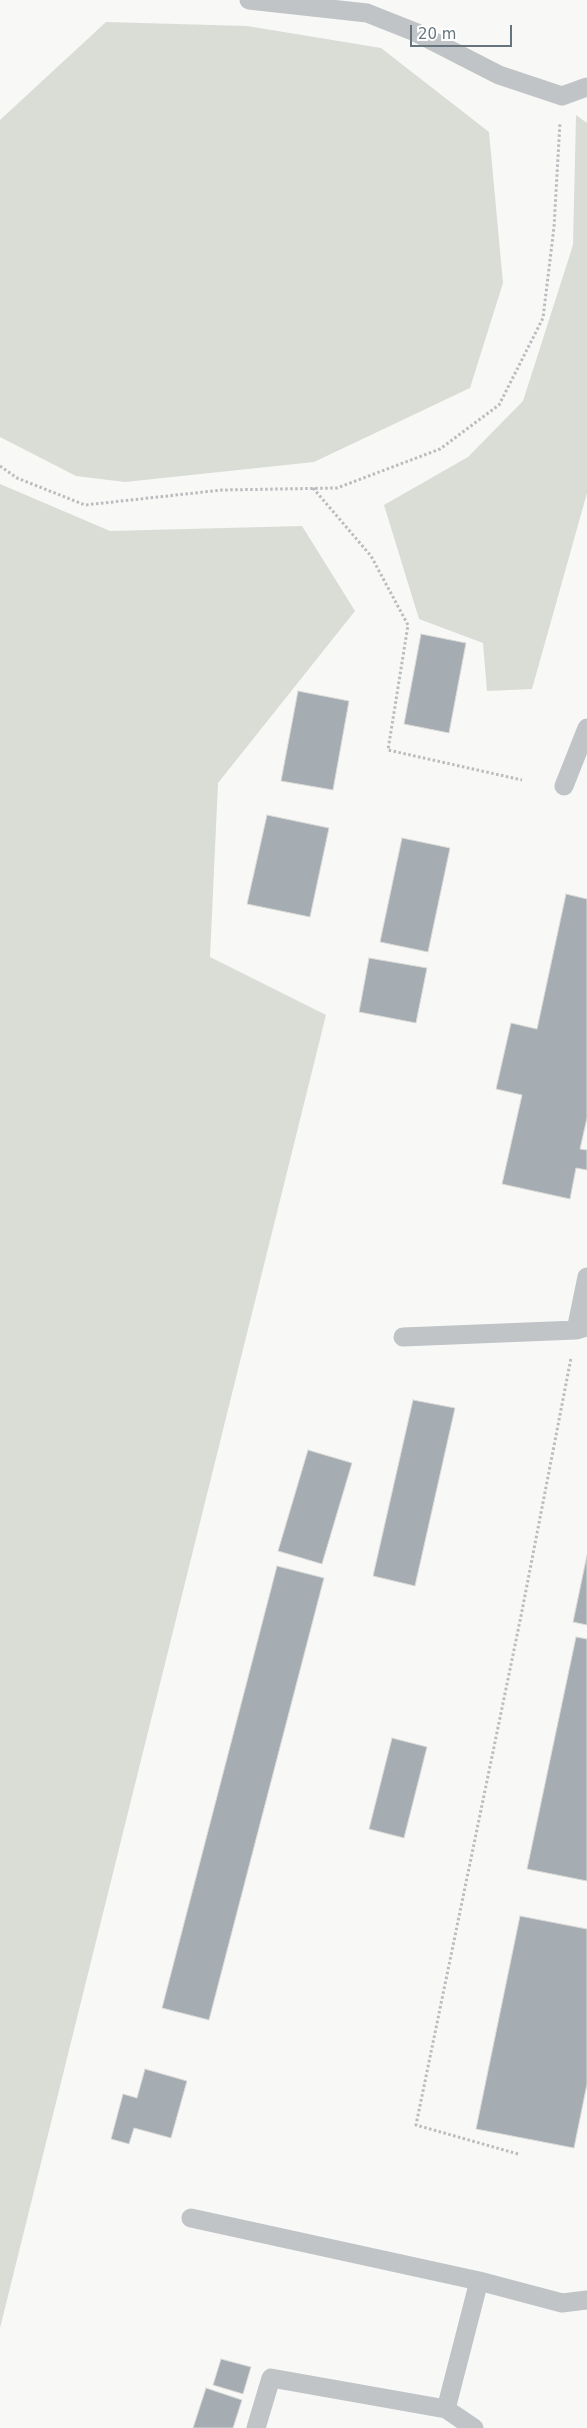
<!DOCTYPE html>
<style>
body{margin:0}
#map{position:relative;width:587px;height:2428px;overflow:hidden;background:#f8f8f6;font-family:"DejaVu Sans",sans-serif}
canvas{display:block}
.scale{position:absolute;left:410px;top:25px;width:102px;height:22px;box-sizing:border-box;border:2px solid #66757d;border-top:0;padding-left:6px;font-size:15px;line-height:18px;white-space:nowrap;color:#66757d;-webkit-text-stroke:4px #fff;paint-order:stroke}
</style>
<div id="map">
<canvas width="587" height="2428"></canvas>
<div class="scale">20 m</div>
</div>
<script>
const ctx = document.querySelector('canvas').getContext('2d');
ctx.lineJoin = 'round';
function fill(path, color) { ctx.fillStyle = color; ctx.fill(path, 'evenodd'); }
const toPath = rows => new Path2D(rows.map(r => 'M' + r).join(''));
function stroke(path, color, width, dash) { ctx.strokeStyle = color; ctx.lineWidth = width; ctx.lineCap = dash ? 'butt' : 'round'; ctx.setLineDash(dash || []); ctx.stroke(path); }
const green = toPath([
 [106,22,247,26,381,48,489,132,503,283,470,388,314,462,125,482,76,476,0,437,0,120],
 [576,115,587,123,587,493,532,689,487,691,483,643,419,619,384,505,468,457,523,401,573,245],
 [0,484,110,531,302,526,355,611,218,783,210,957,326,1015,0,2328]
]);
const building = toPath([
 [421,634,466,643,449,733,404,724,421,634],
 [298,691,349,701,333,790,281,781,298,691],
 [267,815,329,828,310,917,247,904,267,815],
 [402,838,450,848,428,952,380,942,402,838],
 [566,894,587,899,587,1118,580,1149,587,1150,587,1170,576,1168,570,1199,502,1184,522,1095,496,1089,511,1023,537,1029,566,894],
 [369,958,427,968,416,1023,359,1012,369,958],
 [413,1400,455,1408,415,1586,373,1576,413,1400],
 [308,1450,352,1463,322,1564,278,1551,308,1450],
 [587,1555,587,1625,573,1622,587,1555],
 [277,1566,324,1578,209,2020,162,2008,277,1566],
 [576,1637,587,1639,587,1881,527,1869,576,1637],
 [392,1738,427,1747,404,1838,369,1829,392,1738],
 [520,1916,587,1929,587,2084,574,2148,476,2129,520,1916],
 [145,2069,187,2081,171,2138,134,2128,129,2144,111,2139,123,2094,137,2098,145,2069],
 [221,2359,251,2367,243,2394,213,2385,221,2359],
 [206,2388,242,2400,233,2428,193,2428,206,2388]
]);
const path = toPath([
 [0,466,17,478,85,505,222,490,337,488,440,449,499,405,543,318,554,227,560,122],
 [313,488,371,556,408,625,388,750,522,780],
 [518,2154,416,2125,521,1616,571,1358]
]);
const service = toPath([
 [249,0,367,13,415,32,499,75,562,96,587,87],
 [564,786,587,728],
 [576,1330,587,1277],
 [403,1337,576,1330,587,1327],
 [191,2218,479,2281,562,2303,587,2300],
 [446,2409,479,2281],
 [256,2428,271,2378,446,2409,474,2428]
]);
fill(green, '#d9ddd6');
fill(building, '#a6adb2');
stroke(building, '#dadad8', 1);
stroke(path, '#babdbf', 3, [2.5, 2.5]);
stroke(service, '#c0c4c7', 19);
</script>
